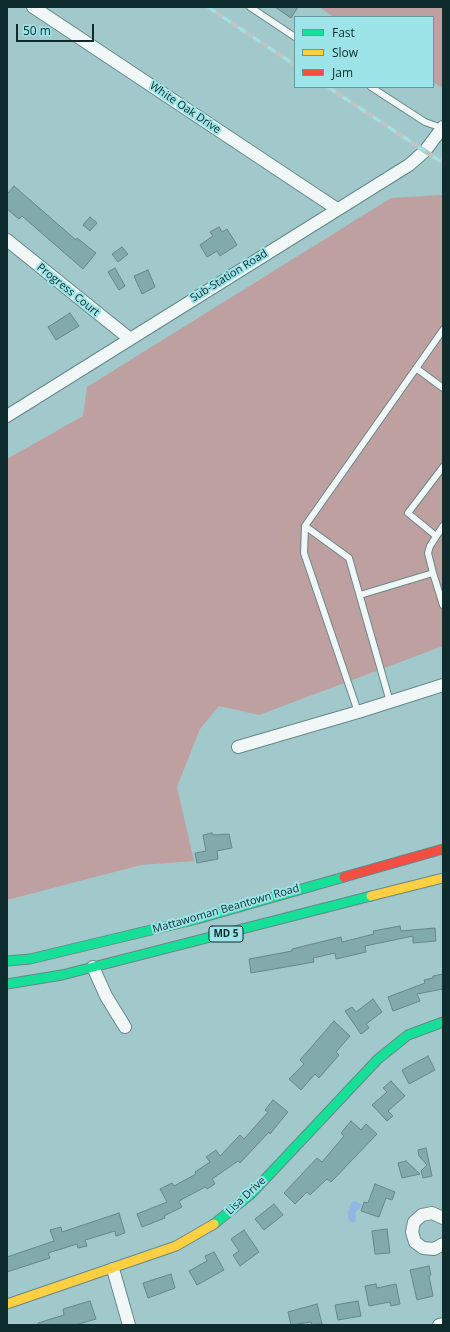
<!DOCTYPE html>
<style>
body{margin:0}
#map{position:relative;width:450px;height:1332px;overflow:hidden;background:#a1c8ca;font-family:"Open Sans",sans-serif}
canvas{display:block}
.frame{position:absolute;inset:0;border:8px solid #0e2c2e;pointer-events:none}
.legend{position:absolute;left:294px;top:16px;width:140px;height:72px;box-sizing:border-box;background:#9ce4e8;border:1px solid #639a9e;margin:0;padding:5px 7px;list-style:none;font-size:12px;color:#0e2c2e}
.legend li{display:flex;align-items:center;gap:8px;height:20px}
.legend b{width:20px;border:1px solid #639a9e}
.scale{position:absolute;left:16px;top:24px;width:78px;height:18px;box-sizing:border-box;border:2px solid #0e2c2e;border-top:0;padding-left:5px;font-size:12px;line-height:14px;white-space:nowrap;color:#0e2c2e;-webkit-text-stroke:3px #9ce4e8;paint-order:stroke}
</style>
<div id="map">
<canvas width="450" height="1332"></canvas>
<div class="frame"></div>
<ul class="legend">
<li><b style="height:5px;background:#16e098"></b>Fast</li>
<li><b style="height:5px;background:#ffcf43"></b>Slow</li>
<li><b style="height:5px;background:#f24e42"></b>Jam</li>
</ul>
<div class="scale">50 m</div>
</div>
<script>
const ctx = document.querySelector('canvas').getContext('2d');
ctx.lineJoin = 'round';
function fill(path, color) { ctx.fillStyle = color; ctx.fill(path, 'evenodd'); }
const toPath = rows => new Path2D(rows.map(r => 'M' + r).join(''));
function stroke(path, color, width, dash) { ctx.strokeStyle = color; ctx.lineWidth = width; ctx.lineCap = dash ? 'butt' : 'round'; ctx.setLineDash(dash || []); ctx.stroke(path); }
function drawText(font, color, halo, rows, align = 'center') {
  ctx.font = font + ' "Open Sans",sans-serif'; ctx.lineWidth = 4; ctx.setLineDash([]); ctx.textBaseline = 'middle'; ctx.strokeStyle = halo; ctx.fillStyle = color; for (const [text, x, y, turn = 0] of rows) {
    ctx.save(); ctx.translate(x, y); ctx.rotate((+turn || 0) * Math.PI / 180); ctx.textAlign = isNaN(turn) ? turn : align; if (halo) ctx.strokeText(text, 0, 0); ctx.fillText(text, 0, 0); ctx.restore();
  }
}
const green = toPath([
 [319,7,443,7,443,89,433,82,433,17,334,17],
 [441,195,443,196,443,646,259,715,219,706,200,729,177,787,194,861,141,865,7,900,7,459,83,416,87,387,391,198]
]);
const water = toPath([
 [355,1201,362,1205,355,1213,356,1219,355,1222,351,1222,348,1218,348,1212,351,1203]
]);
const building = toPath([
 [275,7,298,7,291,18,275,7],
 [14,186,76,240,77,238,96,253,83,269,22,216,19,219,7,209,7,194,14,186],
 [90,217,97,223,90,231,83,225,90,217],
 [219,227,222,232,227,229,237,245,220,256,217,251,207,257,200,245,213,236,210,232,219,227],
 [122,247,128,254,118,262,112,254,122,247],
 [115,268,125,286,119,290,108,272,115,268],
 [148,270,155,287,142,294,134,276,148,270],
 [70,313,79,326,56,340,48,327,70,313],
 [212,833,213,835,229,834,232,848,217,851,218,859,197,863,195,853,206,851,203,835,212,833],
 [400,926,401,931,435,928,436,941,413,943,413,936,365,946,366,952,336,959,335,953,313,958,314,962,251,973,249,959,292,951,292,949,341,937,342,942,374,934,373,931,400,926],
 [443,974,443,989,417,994,420,1001,393,1011,388,997,425,983,424,980,433,978,433,976,443,974],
 [373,999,382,1012,366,1024,369,1028,361,1034,345,1011,352,1007,356,1012,373,999],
 [334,1021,350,1036,336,1052,339,1055,325,1071,319,1078,315,1074,301,1090,289,1079,304,1064,300,1060,334,1021],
 [428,1056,435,1070,409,1084,402,1070,428,1056],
 [391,1081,405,1096,388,1111,393,1116,387,1121,372,1105,387,1092,383,1088,391,1081],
 [273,1100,288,1112,270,1134,269,1132,240,1163,238,1161,212,1179,215,1184,207,1189,205,1187,179,1201,182,1207,164,1216,165,1218,142,1227,137,1214,167,1202,160,1189,172,1183,174,1186,196,1174,195,1172,210,1162,206,1157,216,1150,220,1156,240,1135,244,1139,268,1112,265,1110,273,1100],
 [351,1121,361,1130,366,1124,377,1134,331,1182,327,1179,310,1195,307,1192,295,1204,284,1193,317,1158,322,1162,344,1136,341,1133,351,1121],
 [426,1148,432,1176,423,1178,421,1171,427,1165,419,1156,418,1150,426,1148],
 [406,1161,420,1174,402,1178,398,1163,406,1161],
 [375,1184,395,1192,392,1200,386,1198,379,1217,361,1211,364,1202,368,1203,375,1184],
 [274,1204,283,1215,264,1230,255,1219,274,1204],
 [119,1213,125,1233,116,1236,115,1231,85,1240,87,1246,78,1248,77,1244,48,1253,50,1258,7,1272,7,1257,54,1241,50,1230,61,1227,62,1232,119,1213],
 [387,1229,390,1253,375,1254,372,1231,387,1229],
 [244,1230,259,1252,240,1266,233,1255,239,1251,231,1239,244,1230],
 [214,1252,224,1270,197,1285,189,1271,207,1261,205,1256,214,1252],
 [429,1266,431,1275,429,1276,433,1296,417,1300,410,1270,429,1266],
 [171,1274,175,1288,148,1298,143,1283,171,1274],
 [376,1284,377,1288,396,1284,400,1304,391,1306,390,1302,369,1306,365,1286,376,1284],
 [90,1301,96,1319,76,1325,38,1325,38,1323,64,1315,63,1309,90,1301],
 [358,1301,361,1316,338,1320,335,1305,358,1301],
 [317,1304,322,1324,312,1325,311,1322,291,1325,288,1312,317,1304]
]);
const lane = toPath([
 [250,7,295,37],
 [371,87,425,122,442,128],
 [416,368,443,388],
 [305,526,349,558,390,702],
 [436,536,408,513,443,467],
 [433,573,443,605],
 [360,595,433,573,428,553,430,546,443,526],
 [358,712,304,553,305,526,443,330]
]);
const street = toPath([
 [33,7,337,209],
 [7,240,130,339],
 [7,416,409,165,425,151,443,127],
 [238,747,358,712,443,685],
 [93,967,106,996,125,1027],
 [443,1218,432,1213,422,1215,414,1222,412,1232,415,1242,423,1248,434,1249,443,1244],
 [113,1269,129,1325],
 [439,1325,443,1324]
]);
const fast = toPath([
 [7,961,30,959,197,919,344,877],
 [7,984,62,975,371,896],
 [214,1224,251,1194,378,1059,408,1035,443,1022]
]);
const slow = toPath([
 [371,896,443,878],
 [7,1304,176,1246,214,1224]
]);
const jam = toPath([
 [344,877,443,849]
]);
const rail = toPath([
 [208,7,295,65],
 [328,87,443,163]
]);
const shields = [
 [226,934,34]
];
const shieldNames = [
 ["MD 5",226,934]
];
const streetNames = [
 ["White Oak Drive",185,108,34],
 ["Sub-Station Road",229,276,-32],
 ["Progress Court",68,290,39],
 ["Mattawoman Beantown Road",226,909,-16],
 ["Lisa Drive",246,1196,-43]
];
fill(green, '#bfa0a1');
fill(water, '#90b6e5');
fill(building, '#81aaac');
stroke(building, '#678789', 1);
stroke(lane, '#678889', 8);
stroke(street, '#678889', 14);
stroke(fast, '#678889', 11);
stroke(slow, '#678889', 11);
stroke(jam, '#678889', 11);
stroke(lane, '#f1f7f7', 6);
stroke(street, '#f1f7f7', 12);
stroke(fast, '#16e098', 9);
stroke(slow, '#ffcf43', 9);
stroke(jam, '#f24e42', 9);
stroke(rail, '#bac5c6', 4.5);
stroke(rail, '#9ce4e8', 3, [9]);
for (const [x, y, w] of shields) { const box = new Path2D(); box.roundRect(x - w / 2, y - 8, w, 16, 3); ctx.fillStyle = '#9ce4e8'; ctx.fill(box); stroke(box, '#0e2c2e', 1); }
drawText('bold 10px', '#0e2c2e', null, shieldNames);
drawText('11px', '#0e2c2e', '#9ce4e8', streetNames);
</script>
